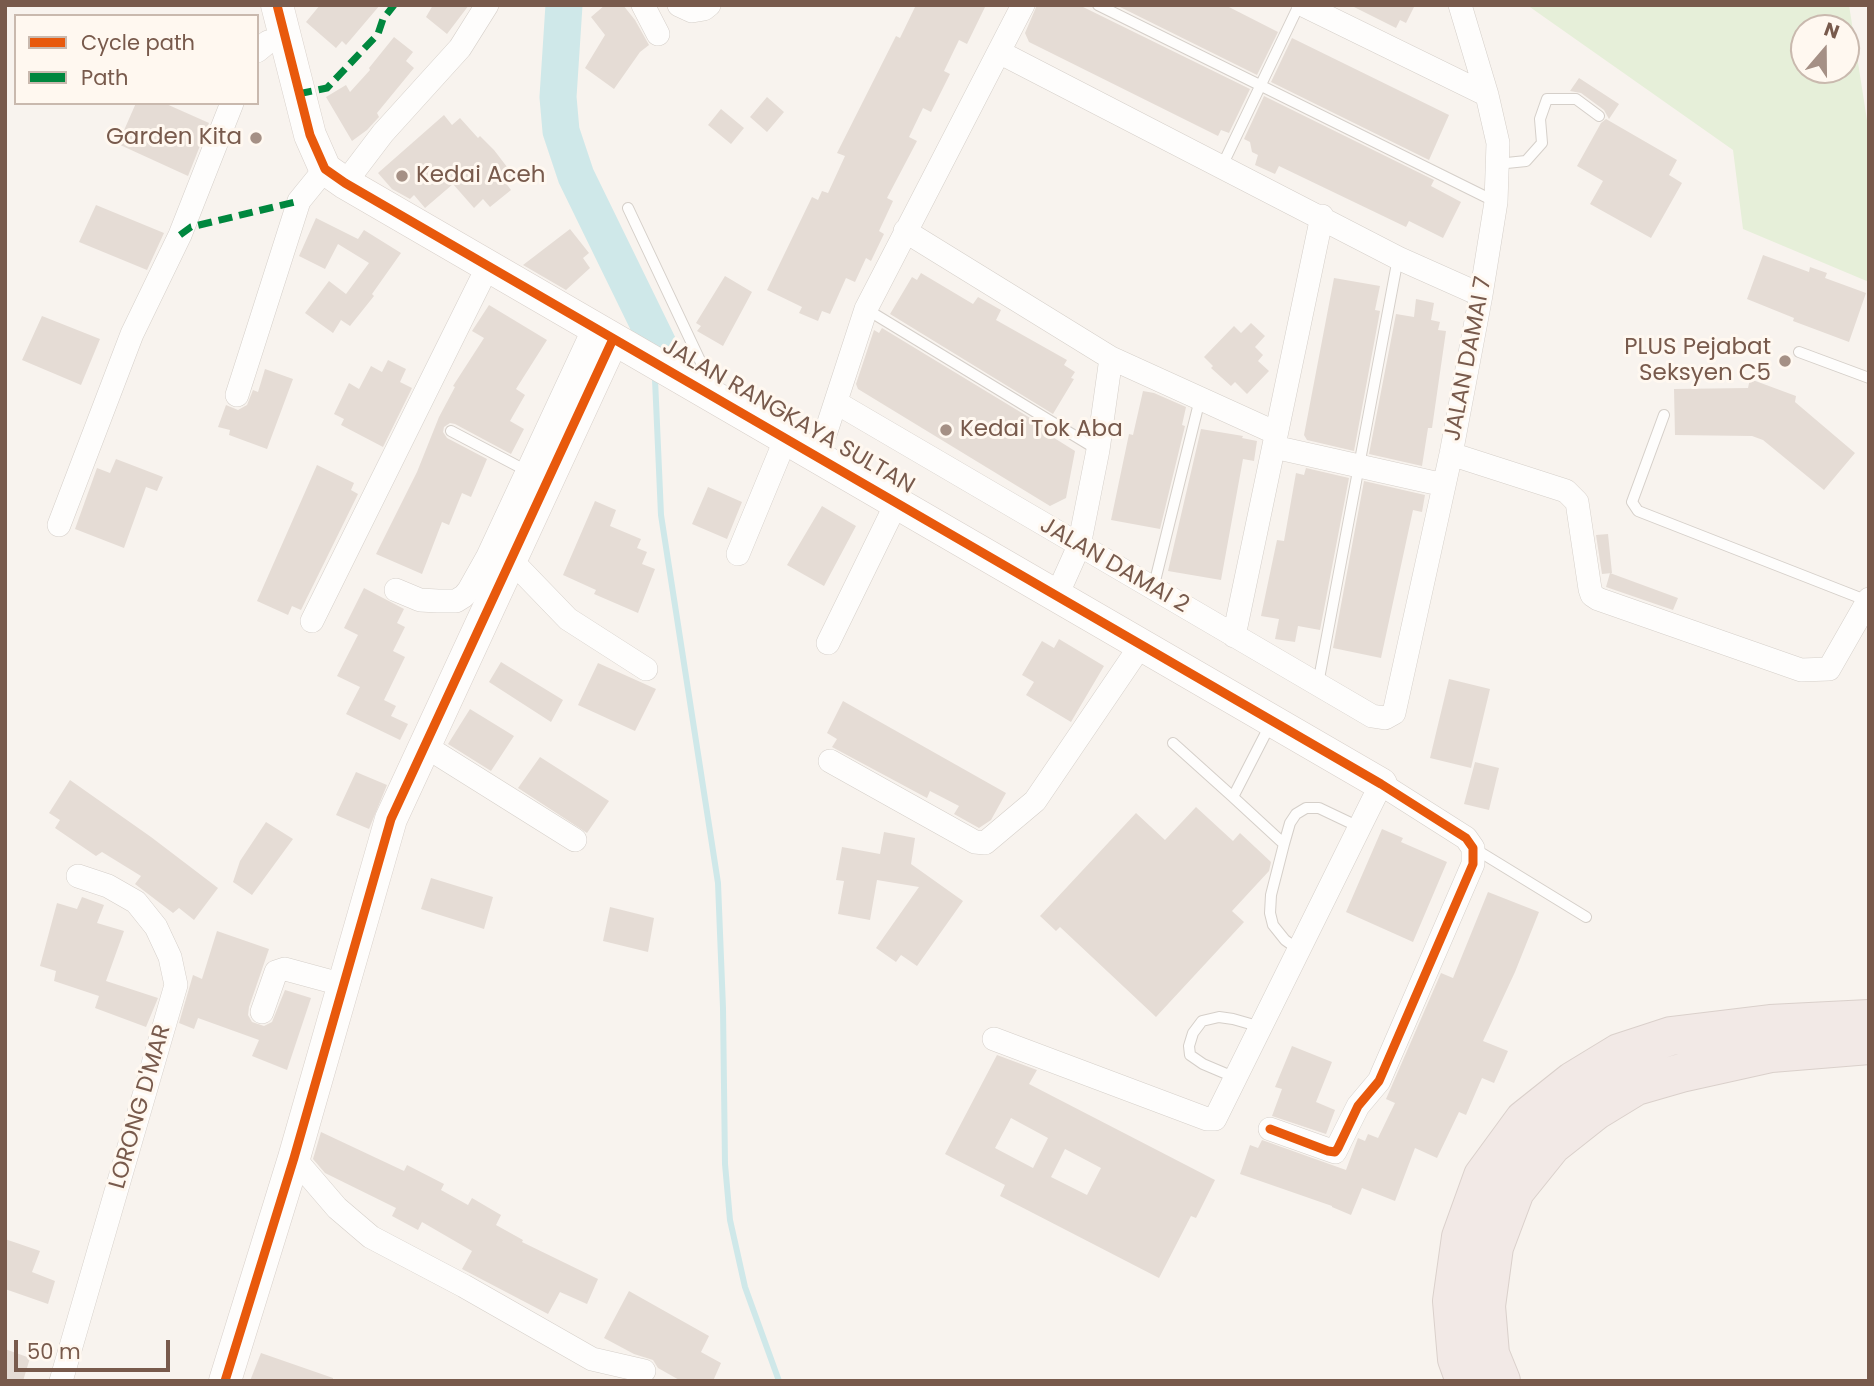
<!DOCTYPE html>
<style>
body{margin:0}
#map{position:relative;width:1874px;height:1386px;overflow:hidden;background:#f8f3ee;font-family:Poppins,sans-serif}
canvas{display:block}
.frame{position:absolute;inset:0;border:7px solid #785a4c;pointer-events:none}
.legend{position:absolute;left:14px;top:14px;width:245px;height:91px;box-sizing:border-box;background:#fff8f0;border:2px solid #c9b9ae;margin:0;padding:9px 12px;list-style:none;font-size:21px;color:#785a4c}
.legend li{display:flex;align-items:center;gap:14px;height:35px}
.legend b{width:35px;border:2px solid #c9b9ae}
.north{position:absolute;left:1790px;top:14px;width:70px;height:70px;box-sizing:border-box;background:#fff8f0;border:2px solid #c9b9ae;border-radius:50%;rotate:20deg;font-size:19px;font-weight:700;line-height:28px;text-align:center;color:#785a4c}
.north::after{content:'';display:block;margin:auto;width:24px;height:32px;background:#a59085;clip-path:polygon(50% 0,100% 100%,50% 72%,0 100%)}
.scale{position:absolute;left:14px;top:1340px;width:156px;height:32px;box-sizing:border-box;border:4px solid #785a4c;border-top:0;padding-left:9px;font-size:21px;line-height:24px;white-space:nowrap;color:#785a4c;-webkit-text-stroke:5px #fff8f0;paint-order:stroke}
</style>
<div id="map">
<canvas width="1874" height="1386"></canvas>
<div class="frame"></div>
<ul class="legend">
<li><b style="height:9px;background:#e8590c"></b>Cycle path</li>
<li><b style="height:9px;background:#00873e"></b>Path</li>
</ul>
<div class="north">N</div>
<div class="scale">50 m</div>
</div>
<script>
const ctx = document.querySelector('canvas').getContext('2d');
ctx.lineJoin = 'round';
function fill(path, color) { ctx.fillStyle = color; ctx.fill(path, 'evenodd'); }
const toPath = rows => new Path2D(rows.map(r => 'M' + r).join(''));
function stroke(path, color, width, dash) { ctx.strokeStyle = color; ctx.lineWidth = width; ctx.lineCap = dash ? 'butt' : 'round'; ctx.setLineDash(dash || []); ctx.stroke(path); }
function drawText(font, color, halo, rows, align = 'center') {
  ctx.font = font + ' Poppins,sans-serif'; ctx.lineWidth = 6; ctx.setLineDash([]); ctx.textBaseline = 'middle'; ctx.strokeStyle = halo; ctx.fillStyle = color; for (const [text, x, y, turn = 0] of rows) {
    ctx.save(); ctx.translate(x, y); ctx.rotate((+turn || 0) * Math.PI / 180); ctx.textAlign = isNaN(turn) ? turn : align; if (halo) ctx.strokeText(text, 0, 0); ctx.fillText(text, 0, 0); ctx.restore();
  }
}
const green = toPath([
 [1527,5,1849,5,1869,133,1869,282,1743,229,1733,150],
 [1804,28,1846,28,1846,70,1804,70]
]);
const stream = toPath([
 [655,379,661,515,718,883,723,1008,725,1164,730,1220,745,1287,779,1381]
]);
const river = toPath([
 [564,5,558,97,561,131,576,176,659,346]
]);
const building = toPath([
 [320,5,380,5,346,45,342,41,336,48,306,22],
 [433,5,469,5,447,34,426,17],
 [605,5,623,5,635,20,649,45,640,52,614,89,585,68,605,35,591,17],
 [916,5,986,5,967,44,959,40,944,71,950,74,931,112,923,108,909,137,917,141,887,198,893,201,879,231,884,234,871,261,866,258,855,282,846,278,830,314,822,311,818,321,799,313,802,307,767,290,812,197,818,200,822,191,828,193,845,156,837,153,896,36,900,38],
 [1037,5,1079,5,1250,89,1229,133,1221,130,1218,136,1029,42,1025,33],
 [1116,5,1225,5,1278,32,1257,75],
 [1350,5,1415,5,1406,23,1400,20,1396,28],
 [394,37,413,52,406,61,414,68,377,113,379,117,367,130,352,141,326,97,346,85,350,92,370,70,369,68],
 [1292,38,1449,115,1429,160,1271,82],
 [1579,78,1619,104,1609,119,1604,110,1581,93,1570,91],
 [1264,96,1434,180,1431,186,1461,202,1443,238,1409,221,1406,227,1279,166,1275,174,1255,165,1258,155,1252,152,1250,142,1244,139],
 [767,97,784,112,767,132,750,117],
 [136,103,164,103,209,123,188,176,118,144],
 [721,109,744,128,731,144,708,125],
 [444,115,452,125,460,118,478,138,480,136,494,150,514,176,505,182,511,190,490,207,483,199,474,208,453,184,425,208,414,195,410,199,392,189,378,173],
 [1606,119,1677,160,1669,175,1682,183,1651,238,1590,204,1603,181,1577,166,1601,123],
 [96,205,164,233,147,270,79,242],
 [316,218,358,239,364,230,401,253,372,294,374,296,350,326,341,320,333,333,305,313,329,281,346,294,369,263,338,244,325,269,299,256],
 [570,229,589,253,583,258,590,268,566,290,523,265],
 [1763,255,1809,272,1810,267,1827,273,1825,278,1866,293,1849,342,1793,321,1794,318,1747,299],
 [921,273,973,304,978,297,1001,310,996,320,1067,360,1064,365,1075,372,1071,378,1074,379,1053,414,890,314,912,277,917,280],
 [725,276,752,292,723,346,697,331,701,326,696,323],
 [1334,278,1380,286,1375,310,1380,311,1354,451,1307,440,1304,435],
 [1416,299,1434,303,1431,320,1440,322,1438,330,1446,331,1432,428,1428,428,1422,466,1369,454,1396,314,1414,317],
 [489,305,547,340,516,389,525,395,510,421,524,429,511,454,455,424,450,423,444,427,443,432,447,438,487,459,471,497,462,493,449,525,442,522,422,574,376,554,417,472,439,417,455,387,453,386,484,338,472,331],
 [42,316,100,339,81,385,22,360],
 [1251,323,1265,336,1255,347,1263,355,1258,361,1269,371,1247,394,1235,382,1231,386,1211,368,1213,366,1204,357,1234,326,1241,333],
 [882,328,1045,427,1043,431,1075,451,1066,498,1050,506,858,389,856,384,874,330,879,333],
 [388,360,406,369,400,382,412,388,383,447,341,425,344,419,334,414,349,383,359,389,371,366,382,372],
 [265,369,293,379,267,449,229,435,230,430,218,427,226,405,238,410,247,405,253,390,258,392],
 [1750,379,1796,396,1795,402,1855,453,1824,490,1763,440,1752,436,1675,435,1674,389,1748,388],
 [1143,391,1154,393,1186,407,1182,425,1185,426,1160,529,1111,520,1129,434,1133,435],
 [1201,429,1243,436,1242,438,1257,441,1254,461,1243,459,1221,580,1168,571],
 [116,459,163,477,157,491,146,487,124,548,75,529,97,468,110,473],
 [317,465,354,483,351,490,358,494,301,610,292,606,288,615,257,601],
 [1306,468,1349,478,1320,630,1298,626,1295,642,1275,639,1279,619,1261,616,1277,540,1284,541,1296,473,1304,475],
 [1364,481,1425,495,1422,512,1413,510,1381,658,1333,648],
 [708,487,742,502,727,539,692,524],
 [595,501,616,510,610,526,641,539,637,548,647,552,642,564,655,569,638,613,594,594,596,590,563,575],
 [822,506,856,526,824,586,787,565],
 [1608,534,1612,573,1602,574,1596,535],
 [1610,573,1678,598,1673,610,1606,587],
 [364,588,404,609,397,623,405,627,393,651,405,657,384,700,396,706,391,716,408,724,400,740,346,714,360,687,337,676,358,635,344,628],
 [1059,639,1104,666,1071,722,1026,695,1034,682,1022,675,1042,641,1054,648],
 [501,662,563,700,551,722,489,682],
 [598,663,656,689,635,731,578,705],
 [1449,679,1490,689,1471,768,1430,758],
 [843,701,1006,793,991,820,979,828,954,814,959,806,930,791,927,798,832,747,837,739,827,733],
 [470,709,514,736,491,771,448,744],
 [540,757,609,801,587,833,518,788],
 [1475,762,1499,768,1489,810,1464,804],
 [356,772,387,785,369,829,336,815],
 [70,780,151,837,218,888,194,920,179,908,173,913,135,884,141,876,102,852,96,856,55,828,60,820,49,813],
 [1196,807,1233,841,1240,833,1271,862,1269,871,1232,911,1244,922,1156,1017,1060,927,1056,931,1040,916,1136,813,1165,840],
 [266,822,293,839,252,895,233,882,240,861],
 [1382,829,1403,838,1401,842,1447,862,1413,942,1346,912],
 [884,832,915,838,911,864,963,901,917,966,901,955,896,962,876,948,919,887,877,880,870,920,838,914,844,881,836,880,842,847,880,854],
 [431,878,493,897,484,929,421,909],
 [1488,892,1539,912,1515,972,1483,1041,1508,1051,1494,1083,1482,1078,1466,1115,1459,1112,1437,1158,1415,1148,1395,1201,1362,1188,1351,1215,1332,1207,1332,1206,1240,1174,1250,1145,1258,1148,1262,1140,1346,1170,1358,1138,1365,1141,1368,1134,1378,1138,1395,1103,1386,1099,1441,973,1453,978],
 [82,897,104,905,97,923,124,931,106,981,158,998,146,1027,95,1008,99,996,54,981,56,971,40,966,57,903,77,909],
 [610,907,654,918,648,952,603,941],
 [217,931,269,949,249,1007,248,1015,252,1022,264,1026,272,1022,285,990,311,998,287,1070,252,1056,259,1040,198,1018,194,1029,179,1023,193,975,202,979],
 [1292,1046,1332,1062,1316,1102,1335,1110,1326,1134,1272,1116,1282,1089,1275,1087],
 [997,1055,1037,1070,1029,1084,1215,1180,1196,1218,1191,1216,1159,1278,1000,1196,1005,1185,945,1154],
 [1011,1118,1048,1138,1033,1168,995,1148],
 [1065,1149,1101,1168,1087,1195,1051,1177],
 [321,1132,404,1171,407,1165,444,1184,441,1190,468,1205,472,1198,501,1215,496,1225,523,1240,522,1242,598,1279,587,1304,560,1292,548,1314,462,1269,472,1251,422,1222,418,1230,392,1216,396,1208,325,1173,313,1159],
 [5,1239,40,1251,32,1272,55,1281,48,1304,5,1289],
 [629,1291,709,1336,701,1352,721,1363,713,1381,681,1381,658,1368,653,1360,634,1354,604,1338],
 [5,1349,30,1358,23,1381,5,1381],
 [261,1353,333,1378,333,1381,250,1381]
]);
const lane = toPath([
 [1098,5,1496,202],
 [1497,164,1526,161,1542,143,1540,119,1547,99,1576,99,1599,116],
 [1222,166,1299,5],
 [628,208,712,386],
 [866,309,1098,450],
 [1799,352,1869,378],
 [1664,415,1632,502,1638,511,1868,601],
 [451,431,527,471],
 [1153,589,1200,399],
 [1318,684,1398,258],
 [1173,743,1233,797,1271,723],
 [1233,797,1284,844,1271,895,1270,913,1273,925,1285,940,1299,950],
 [1284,844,1290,823,1296,814,1306,808,1319,808,1359,827],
 [1475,849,1586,917],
 [1236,1078,1203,1064,1190,1055,1189,1046,1193,1033,1202,1021,1219,1017,1233,1019,1261,1027]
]);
const street = toPath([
 [643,5,658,34],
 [679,5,692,11,704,9,709,5],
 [1303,5,1487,95],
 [257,51,268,42,285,38],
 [999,52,1398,258,1481,295],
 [345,183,383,133,460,48,487,5],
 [905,231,1111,358,1276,433],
 [237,395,299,201,325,169],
 [837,403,1372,716,1385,718,1394,713,1451,454,1481,295,1496,202,1498,143,1487,95,1460,5],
 [1274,447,1444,485],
 [1451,454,1566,491,1577,502,1590,589,1592,595,1598,599,1801,670,1829,669,1869,599],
 [818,456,866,309,1023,5],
 [59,525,132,334,180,235,232,103],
 [738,554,786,438],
 [511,560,568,619,646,669],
 [396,590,420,600,438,601,456,601,464,596,469,590,487,558,594,328],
 [1057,595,1079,546,1098,450,1111,358],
 [312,621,488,266],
 [1234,636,1322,216],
 [828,643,897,502],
 [425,746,575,840],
 [830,761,975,842,985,843,1035,801,1141,645],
 [262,1012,276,972,285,969,344,985],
 [994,1039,1207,1119,1215,1119,1381,784,1466,838,1473,848,1473,864,1379,1081,1358,1106,1335,1152,1270,1129],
 [294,1158,337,1208,371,1237,464,1286,592,1359,644,1371],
 [61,1381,176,985,170,957,156,927,136,902,108,886,78,876]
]);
const secondary = toPath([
 [277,5,310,135,325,169,345,183,1381,784],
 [225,1381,294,1158,391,819,613,339]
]);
const highway = toPath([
 [1465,1381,1457,1359,1452,1301,1461,1237,1483,1176,1524,1120,1573,1081,1619,1053,1671,1036,1770,1024,1869,1019],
 [1501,1381,1490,1354,1486,1306,1494,1247,1515,1191,1552,1145,1595,1111,1636,1086,1681,1073,1771,1053,1869,1045]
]);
const quiet = toPath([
 [298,94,327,88,378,34,383,19,394,5],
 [180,235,191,227,299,201]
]);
const cycleway = toPath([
 [277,5,310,135,325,169,345,183,1381,784,1466,838,1473,848,1473,864,1379,1081,1358,1106,1338,1148,1335,1152,1328,1151,1270,1129],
 [225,1381,294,1158,391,819,613,339]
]);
const markers = [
 [256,138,7,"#a59085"],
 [402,176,7,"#a59085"],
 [1785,361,7,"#a59085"],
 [946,430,7,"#a59085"]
];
const poiNames = [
 ["Garden Kita",242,138],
 ["Kedai Aceh",416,176,"left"],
 ["PLUS Pejabat",1771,348],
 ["Seksyen C5",1771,374],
 ["Kedai Tok Aba",960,430,"left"]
];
const streetNames = [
 ["JALAN DAMAI 7",1469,359,-79],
 ["JALAN RANGKAYA SULTAN",788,417,30],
 ["JALAN DAMAI 2",1114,566,30],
 ["LORONG D'MAR",141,1107,-74]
];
fill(green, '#e6efd9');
stroke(stream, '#cfe8e9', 6);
stroke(river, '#cfe8e9', 37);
fill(building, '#e5dcd5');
stroke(lane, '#d5cfc9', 12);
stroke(street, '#d5cfc9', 24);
stroke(secondary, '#d8d0ca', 33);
stroke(highway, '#dad0cb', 40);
stroke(lane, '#fefdfc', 10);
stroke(street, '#fefdfc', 23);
stroke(secondary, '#fefdfc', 32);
stroke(highway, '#f2e9e6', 38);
stroke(quiet, '#00873e', 7, [14, 7]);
stroke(cycleway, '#e8590c', 9);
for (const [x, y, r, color] of markers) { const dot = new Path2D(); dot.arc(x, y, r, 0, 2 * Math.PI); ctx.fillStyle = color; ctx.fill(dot); stroke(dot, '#fff8f0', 2.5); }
drawText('23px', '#785a4c', '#fff8f0', poiNames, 'right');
drawText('23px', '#785a4c', '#fff8f0', streetNames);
</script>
